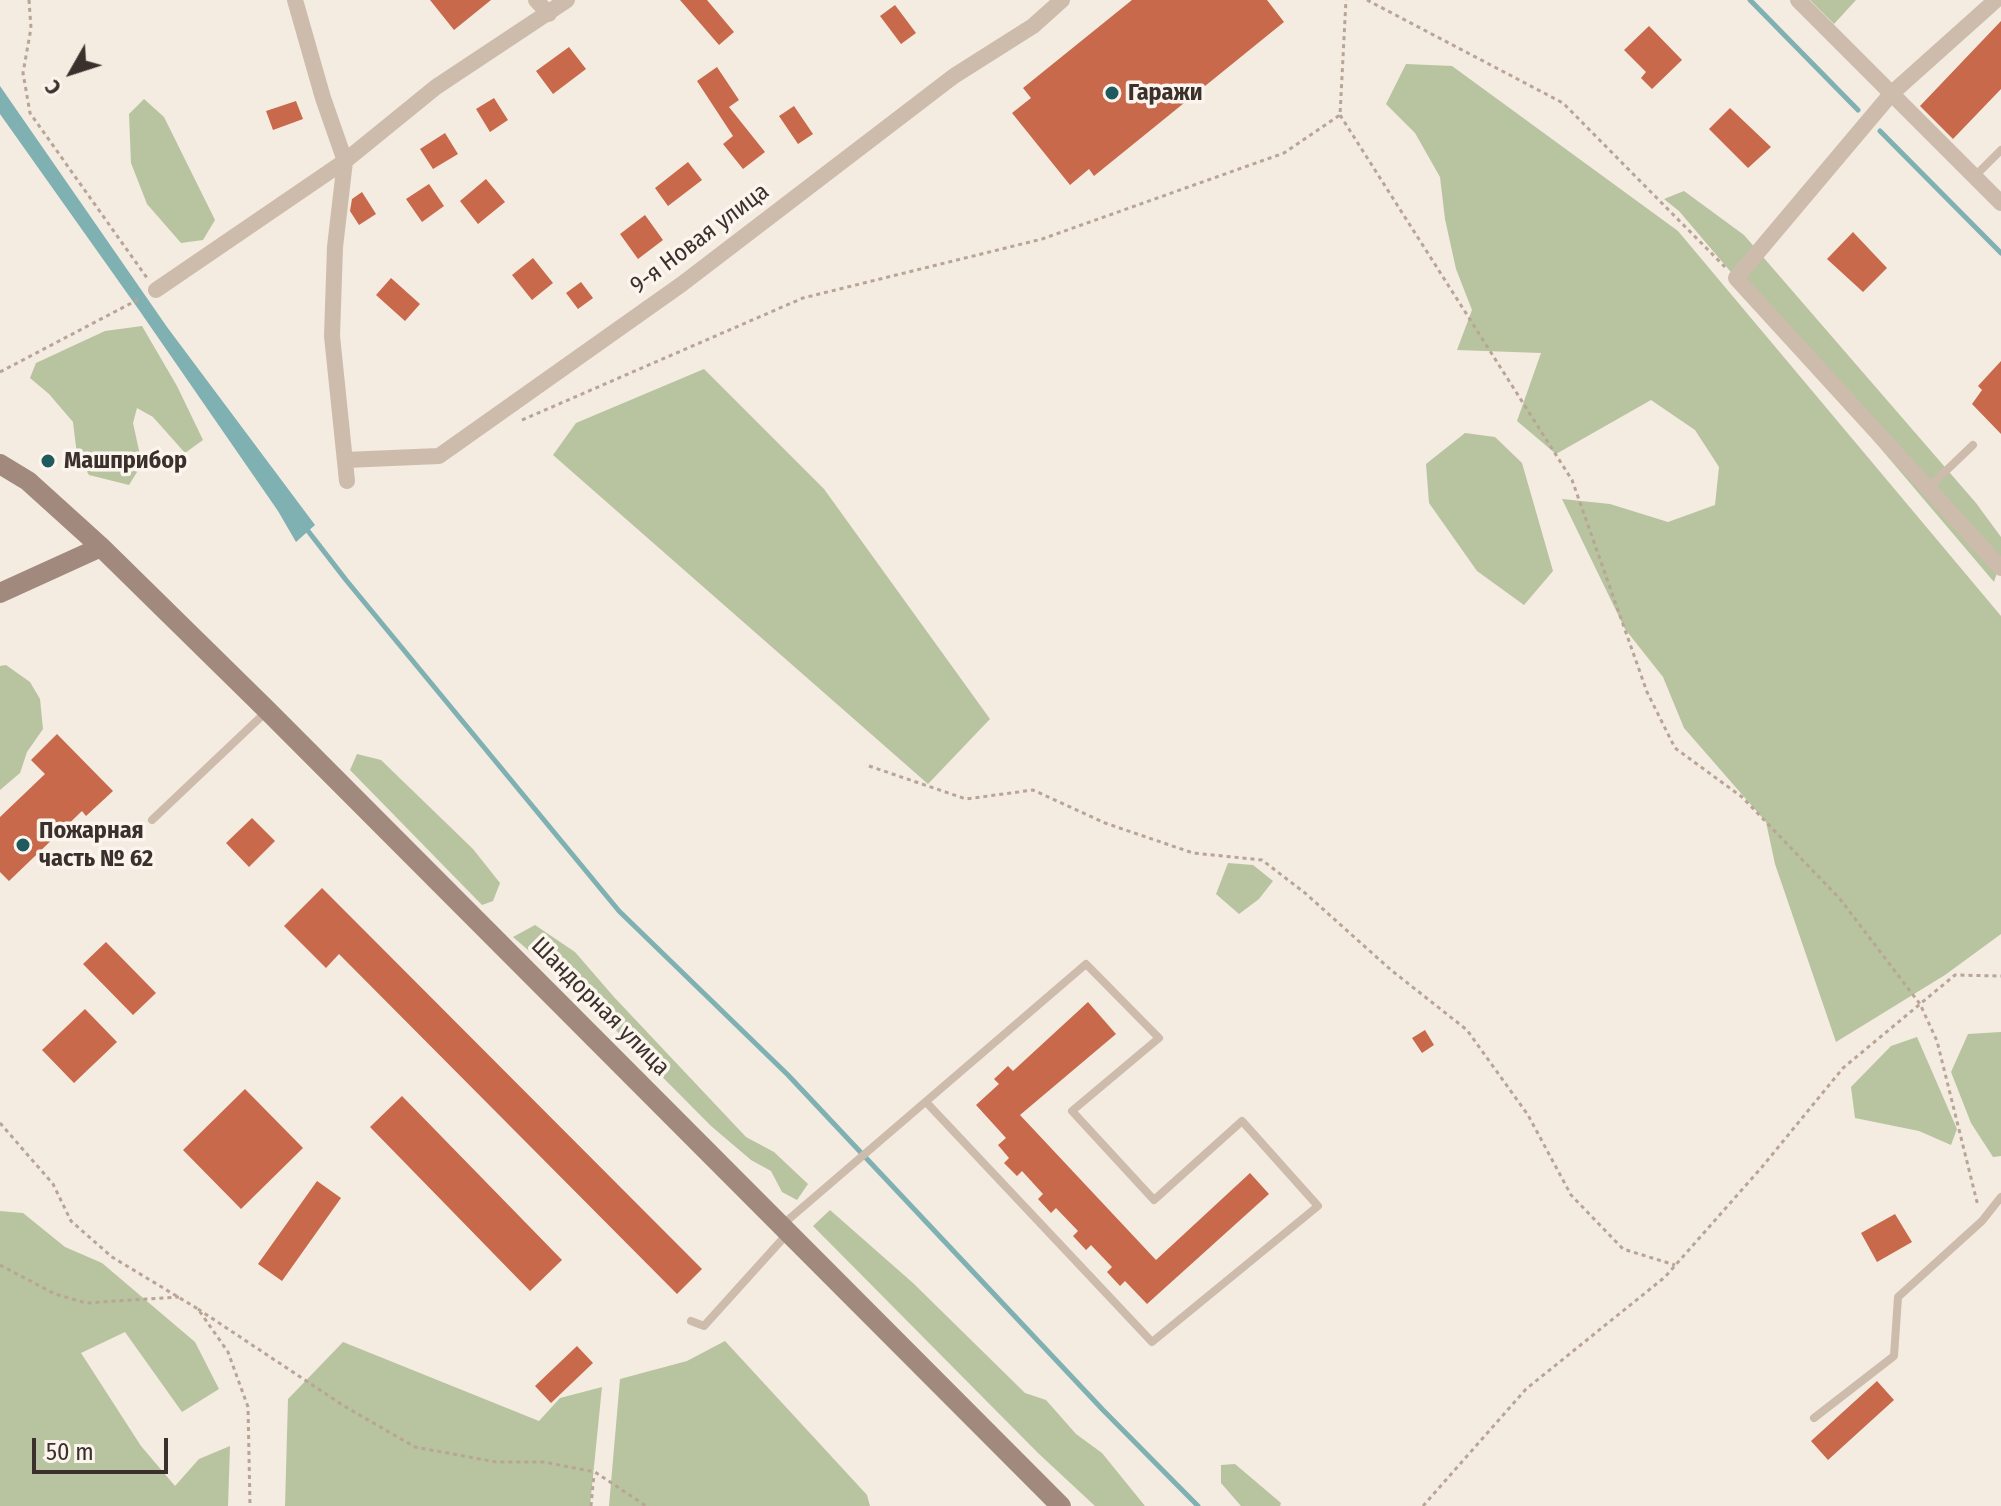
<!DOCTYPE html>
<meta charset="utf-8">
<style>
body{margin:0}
#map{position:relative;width:2001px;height:1506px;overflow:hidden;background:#f4ebe1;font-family:"Fira Sans Condensed",sans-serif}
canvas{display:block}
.north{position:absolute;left:32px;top:32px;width:80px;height:80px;-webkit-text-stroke:6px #fbf5ee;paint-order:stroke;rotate:231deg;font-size:22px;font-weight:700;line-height:32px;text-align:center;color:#3b302b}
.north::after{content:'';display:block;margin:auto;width:28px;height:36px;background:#3b302b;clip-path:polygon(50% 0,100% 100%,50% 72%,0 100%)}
.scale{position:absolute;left:32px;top:1438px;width:136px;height:36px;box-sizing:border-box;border:4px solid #3b302b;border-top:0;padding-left:10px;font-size:24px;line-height:28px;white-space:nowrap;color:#3b302b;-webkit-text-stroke:6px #fbf5ee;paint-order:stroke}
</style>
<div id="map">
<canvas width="2001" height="1506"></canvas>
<div class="north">С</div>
<div class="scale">50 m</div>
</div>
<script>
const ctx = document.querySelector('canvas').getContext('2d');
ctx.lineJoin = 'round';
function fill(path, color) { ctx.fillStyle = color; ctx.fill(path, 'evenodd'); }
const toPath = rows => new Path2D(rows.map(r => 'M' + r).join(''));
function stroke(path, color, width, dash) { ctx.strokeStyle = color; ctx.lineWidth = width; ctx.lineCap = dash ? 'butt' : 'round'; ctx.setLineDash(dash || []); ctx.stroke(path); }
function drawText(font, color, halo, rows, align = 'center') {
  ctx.font = font + ' "Fira Sans Condensed",sans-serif'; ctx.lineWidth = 7; ctx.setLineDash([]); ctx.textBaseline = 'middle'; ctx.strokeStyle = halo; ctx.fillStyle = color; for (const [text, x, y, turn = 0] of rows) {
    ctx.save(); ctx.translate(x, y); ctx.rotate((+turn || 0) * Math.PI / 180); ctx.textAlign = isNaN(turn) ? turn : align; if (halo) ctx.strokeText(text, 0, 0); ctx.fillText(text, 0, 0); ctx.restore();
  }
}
const green = toPath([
 [1810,0,1856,0,1834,24],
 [1406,64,1452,66,1678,231,2001,616,2001,934,1945,975,1836,1042,1775,864,1766,822,1684,728,1663,677,1625,629,1562,499,1610,504,1668,522,1715,505,1719,467,1695,430,1651,400,1556,454,1517,421,1541,353,1457,350,1472,310,1456,269,1445,219,1440,177,1415,133,1386,104],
 [144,99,164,117,215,220,203,240,181,243,147,204,131,163,129,114],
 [1684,191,1744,235,1976,503,2001,537,2001,560,1994,582,1679,211,1664,199],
 [142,326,177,386,203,440,185,453,153,417,137,408,133,423,142,464,129,485,89,475,77,455,73,422,49,394,30,378,36,363,105,331],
 [704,369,824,489,990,719,928,784,553,455,576,423],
 [1465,433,1495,437,1522,463,1553,571,1524,605,1477,571,1429,503,1426,464],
 [6,665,30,682,40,699,43,729,27,752,20,773,0,790,0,666],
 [357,754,381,760,473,849,500,883,493,901,482,905,350,770],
 [1228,863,1253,865,1273,881,1259,899,1239,914,1216,894],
 [535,925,575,952,614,997,746,1137,774,1152,808,1184,797,1200,782,1192,771,1171,751,1160,711,1126,587,1001,513,937],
 [2001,1032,2001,1156,1993,1157,1971,1123,1951,1072,1968,1034],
 [1917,1037,1957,1129,1951,1145,1919,1131,1855,1118,1851,1087,1891,1046],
 [830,1210,913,1283,1025,1393,1046,1400,1076,1434,1102,1453,1145,1506,1095,1506,1038,1453,813,1226],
 [0,1211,23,1213,65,1247,102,1263,195,1342,219,1389,182,1412,125,1332,81,1353,141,1446,175,1486,199,1459,230,1446,228,1506,0,1506],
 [725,1341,867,1495,870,1506,609,1506,620,1379,687,1361],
 [343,1342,539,1421,560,1398,602,1387,590,1506,285,1506,288,1399],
 [1235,1464,1281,1503,1280,1506,1241,1506,1221,1483,1221,1465]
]);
const water = toPath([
 [0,86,167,327,315,525,296,542,278,511,139,310,0,114]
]);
const stream = toPath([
 [1750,0,1858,110],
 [1880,131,2001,253],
 [305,527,346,580,619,911,788,1075,1103,1410,1198,1506]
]);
const building = toPath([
 [430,0,491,0,454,30],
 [680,0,707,0,734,32,719,45],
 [1132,0,1267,0,1284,22,1094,176,1089,169,1070,185,1012,113,1031,98,1023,88],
 [895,5,916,33,901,44,880,16],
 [2001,21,2001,89,1953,139,1920,106],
 [1649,26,1682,60,1652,89,1641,78,1646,72,1624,50],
 [569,47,586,69,553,94,536,71],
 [717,67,739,100,729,107,765,152,743,169,723,144,733,136,697,81],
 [494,98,508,120,490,132,476,109],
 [296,101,303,119,273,130,266,111],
 [794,106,813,134,798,144,779,116],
 [1730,108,1771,147,1748,168,1709,129],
 [445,133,458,154,433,169,420,149],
 [688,162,702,180,668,206,655,188],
 [486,179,505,202,478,224,460,201],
 [429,184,444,206,422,222,406,199],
 [362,192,376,214,359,225,350,211,352,199],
 [645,215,663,240,638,259,620,234],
 [1853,232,1887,268,1863,292,1827,259],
 [533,258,553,283,532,300,512,275],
 [391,278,420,304,405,321,376,295],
 [581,282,593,298,578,309,566,293],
 [2001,361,2001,434,1972,404,1982,390,1978,386],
 [57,734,113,791,86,816,82,811,9,881,0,872,0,817,45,774,31,760],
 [252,818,275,841,249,867,226,843],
 [322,888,702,1269,677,1294,339,954,326,968,284,926],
 [106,942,156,993,133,1015,83,964],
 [1088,1002,1116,1034,1020,1115,1156,1260,1250,1173,1269,1194,1147,1304,1125,1281,1120,1286,1107,1272,1112,1267,1091,1245,1086,1250,1073,1236,1078,1231,1056,1208,1051,1213,1038,1199,1043,1194,1022,1171,1017,1176,1004,1163,1009,1158,998,1145,1006,1138,976,1105,999,1084,994,1079,1008,1066,1013,1071],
 [85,1009,117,1042,74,1083,42,1050],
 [1425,1030,1434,1045,1422,1053,1412,1038],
 [245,1089,303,1148,241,1209,183,1150],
 [402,1096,562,1260,530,1291,370,1127],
 [317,1181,341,1198,282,1281,258,1264],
 [1895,1214,1912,1242,1877,1262,1861,1233],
 [577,1346,593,1363,551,1403,535,1386],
 [1877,1381,1894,1400,1828,1460,1811,1441]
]);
const path = toPath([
 [29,0,31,28,23,73,30,113,147,278],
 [1367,0,1563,103,1725,267],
 [1340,115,1572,480,1647,692,1675,748,1742,797,1840,899,1920,1004,1937,1041,1978,1206],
 [0,372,141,298],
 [522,420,803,298,1042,239,1284,153,1340,115,1346,0],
 [869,766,966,799,1033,790,1105,823,1193,853,1262,860,1305,893,1391,970,1467,1030,1528,1115,1571,1195,1623,1249,1675,1265],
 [0,1123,53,1184,71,1221,112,1257,198,1309,228,1352,248,1407,250,1506],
 [0,1265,55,1294,86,1303,179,1297],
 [198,1309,344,1406,415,1447,496,1462,544,1462,595,1472,646,1506],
 [591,1506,594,1474],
 [1423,1506,1526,1389,1665,1277,1762,1167,1843,1068,1955,975,2001,976]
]);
const lane = toPath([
 [1975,176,2001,150],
 [1928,488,1973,445],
 [152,820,267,711],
 [782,1225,1086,964,1159,1038,1072,1111,1154,1200,1242,1121,1318,1206,1152,1342,926,1102],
 [691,1321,704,1326,788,1233],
 [1814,1418,1894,1356,1898,1297,1982,1221,2001,1197]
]);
const street = toPath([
 [295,0,323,98,345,161,335,247,332,336,347,481],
 [536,0,549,14],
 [1798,0,2001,203],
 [1996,0,1891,94,1736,278,2001,568],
 [156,290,345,161,436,87,567,0],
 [345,460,439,456,682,284,954,76,1033,26,1062,0]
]);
const secondary = toPath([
 [0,464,28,481,101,547,267,710,1061,1506],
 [0,593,101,547]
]);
const markers = [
 [1112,93,8,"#1f5a5e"],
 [48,461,8,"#1f5a5e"],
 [23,845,8,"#1f5a5e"]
];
const poiNames = [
 ["Гаражи",1128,93],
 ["Машприбор",64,461],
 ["Пожарная",39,831],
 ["часть № 62",39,859]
];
const streetNames = [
 ["9-я Новая улица",700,239,-37],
 ["Шандорная улица",600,1007,45]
];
fill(green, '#b8c4a0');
fill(water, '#7fb0b2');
stroke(stream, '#7fb0b2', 5);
fill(building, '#c8694b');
stroke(path, '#b9a596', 3, [4, 4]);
stroke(lane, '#cdbbac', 8);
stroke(street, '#cdbbac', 16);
stroke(secondary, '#a18a7d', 20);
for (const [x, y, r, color] of markers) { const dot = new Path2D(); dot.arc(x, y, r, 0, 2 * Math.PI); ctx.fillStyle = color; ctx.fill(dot); stroke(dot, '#fbf5ee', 3); }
drawText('bold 24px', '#3b302b', '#fbf5ee', poiNames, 'left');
drawText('24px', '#3b302b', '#fbf5ee', streetNames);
</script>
